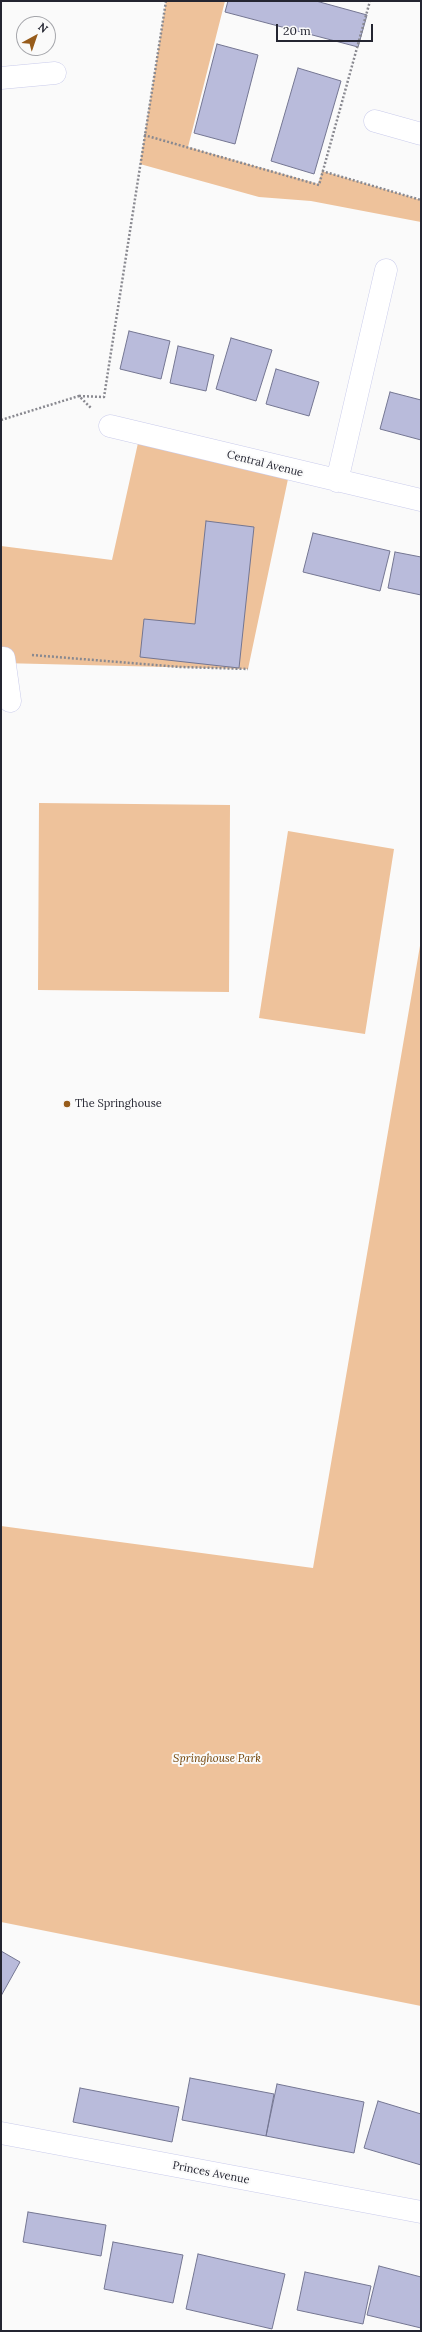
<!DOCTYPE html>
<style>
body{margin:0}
#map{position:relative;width:422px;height:2332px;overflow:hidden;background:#fafafa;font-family:Lora,serif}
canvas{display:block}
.frame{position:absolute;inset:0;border:2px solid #242531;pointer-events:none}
.north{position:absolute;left:16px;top:16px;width:40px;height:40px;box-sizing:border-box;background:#fafafa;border:1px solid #a4a5aa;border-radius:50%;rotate:40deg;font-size:11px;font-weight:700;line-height:16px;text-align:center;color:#242531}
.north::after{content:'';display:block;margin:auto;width:14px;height:18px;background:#975c1b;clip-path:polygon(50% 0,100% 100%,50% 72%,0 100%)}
.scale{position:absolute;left:276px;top:24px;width:97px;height:18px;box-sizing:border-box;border:2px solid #242531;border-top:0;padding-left:5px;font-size:12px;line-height:14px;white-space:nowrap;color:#242531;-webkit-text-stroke:3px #fafafa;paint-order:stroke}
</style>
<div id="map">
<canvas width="422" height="2332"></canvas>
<div class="frame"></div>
<div class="north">N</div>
<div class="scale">20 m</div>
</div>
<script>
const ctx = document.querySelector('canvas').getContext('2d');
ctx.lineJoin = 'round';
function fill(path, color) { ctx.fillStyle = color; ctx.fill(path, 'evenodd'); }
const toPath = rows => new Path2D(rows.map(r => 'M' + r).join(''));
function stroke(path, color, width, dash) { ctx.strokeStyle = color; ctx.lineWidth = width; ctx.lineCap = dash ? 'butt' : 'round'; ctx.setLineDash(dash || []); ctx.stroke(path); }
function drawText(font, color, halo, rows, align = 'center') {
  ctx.font = font + ' Lora,serif'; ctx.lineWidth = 4; ctx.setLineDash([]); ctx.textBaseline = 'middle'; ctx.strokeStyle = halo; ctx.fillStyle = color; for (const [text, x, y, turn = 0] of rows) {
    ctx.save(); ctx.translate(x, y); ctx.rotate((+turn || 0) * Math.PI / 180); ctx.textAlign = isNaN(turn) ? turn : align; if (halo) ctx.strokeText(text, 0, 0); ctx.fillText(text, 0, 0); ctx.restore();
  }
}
const green = toPath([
 [166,1,225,1,188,147,318,184,322,171,421,200,421,222,311,201,259,197,140,164],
 [138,443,288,479,248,669,1,663,1,546,112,560],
 [39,803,230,805,229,992,38,990],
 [288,831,394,849,365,1034,259,1018],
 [421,940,421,2006,1,1922,1,1526,313,1568]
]);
const building = toPath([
 [228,1,316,1,367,15,358,47,225,12,228,1],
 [217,44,258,55,235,144,194,133,217,44],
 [298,68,341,81,314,174,271,161,298,68],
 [129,331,170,341,161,379,120,369,129,331],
 [231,338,272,350,256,401,216,389,231,338],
 [178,346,214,355,206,391,170,383,178,346],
 [276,369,319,382,309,416,266,404,276,369],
 [390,392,421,400,421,440,380,429,390,392],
 [206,521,254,527,239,668,140,657,144,619,195,624,206,521],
 [313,533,390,551,380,591,303,572,313,533],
 [395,552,421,557,421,595,388,588,395,552],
 [1,1951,20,1962,1,1996,1,1951],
 [190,2078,274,2094,266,2136,182,2120,190,2078],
 [277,2084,364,2102,354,2153,266,2136,277,2084],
 [80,2088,179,2107,172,2142,73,2122,80,2088],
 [378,2101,421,2114,421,2165,364,2148,378,2101],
 [28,2212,106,2225,101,2256,23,2242,28,2212],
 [113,2242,183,2255,173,2303,104,2289,113,2242],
 [198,2254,285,2274,272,2329,186,2309,198,2254],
 [379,2266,421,2277,421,2328,367,2315,379,2266],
 [305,2272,371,2286,363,2324,297,2310,305,2272]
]);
const path = toPath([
 [144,135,319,185,370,1],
 [322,171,421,200],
 [79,396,104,397,166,1],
 [1,420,79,396,91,408],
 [32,655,180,667,248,669]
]);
const minor = toPath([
 [1,78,55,73],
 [375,121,421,134],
 [110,426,421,500],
 [337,481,386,270],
 [1,658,4,658,10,701],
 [1,2133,421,2212]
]);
const markers = [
 [67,1104,4,"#975c1b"]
];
const streetNames = [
 ["Central Avenue",265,464,14],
 ["Princes Avenue",211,2173,11]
];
const poiNames = [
 ["The Springhouse",75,1104]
];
const parkNames = [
 ["Springhouse Park",217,1759]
];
fill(green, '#eec29b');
fill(building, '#b9bbdb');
stroke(building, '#747692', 1);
stroke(minor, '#c9cbeb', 23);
stroke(path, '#898990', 2.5, [2, 2]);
stroke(minor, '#fff', 22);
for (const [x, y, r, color] of markers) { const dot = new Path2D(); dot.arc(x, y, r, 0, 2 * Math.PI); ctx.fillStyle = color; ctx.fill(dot); stroke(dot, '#fafafa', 1.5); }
drawText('11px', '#242531', '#fafafa', streetNames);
drawText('11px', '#242531', '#fafafa', poiNames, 'left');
drawText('italic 11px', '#714103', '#fafafa', parkNames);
</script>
